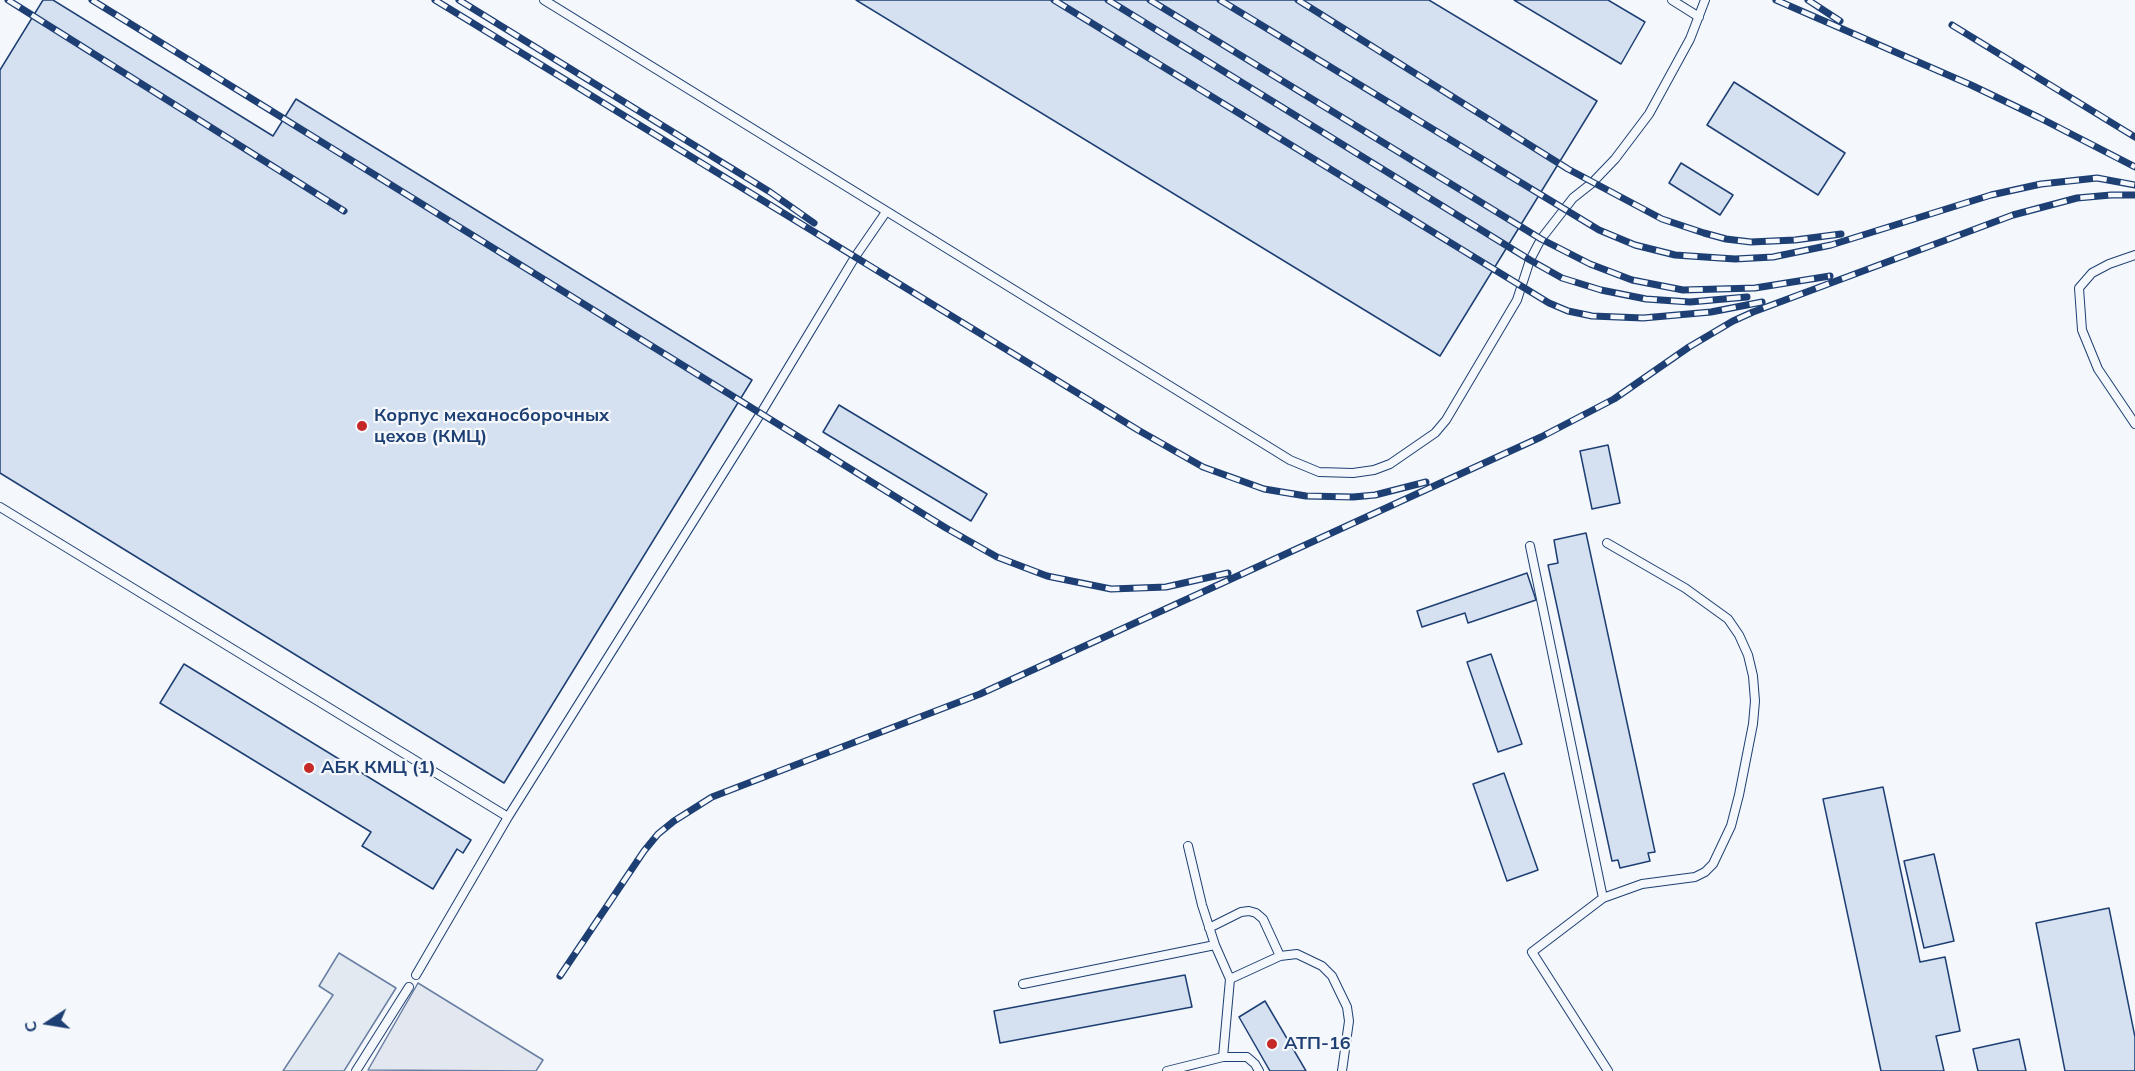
<!DOCTYPE html>
<meta charset="utf-8">
<style>
body{margin:0}
#map{position:relative;width:2135px;height:1071px;overflow:hidden;background:#f4f7fb;font-family:Mulish,sans-serif}
canvas{display:block}
.north{position:absolute;left:18px;top:993px;width:60px;height:60px;-webkit-text-stroke:4px #f4f7fb;paint-order:stroke;rotate:258deg;font-size:16px;font-weight:700;line-height:24px;text-align:center;color:#1d3f73}
.north::after{content:'';display:block;margin:auto;width:21px;height:27px;background:#1d3f73;clip-path:polygon(50% 0,100% 100%,50% 72%,0 100%)}
</style>
<div id="map">
<canvas width="2135" height="1071"></canvas>
<div class="north">С</div>
</div>
<script>
const ctx = document.querySelector('canvas').getContext('2d');
ctx.lineJoin = 'round';
function fill(path, color) { ctx.fillStyle = color; ctx.fill(path, 'evenodd'); }
const toPath = rows => new Path2D(rows.map(r => 'M' + r).join(''));
function stroke(path, color, width, dash) { ctx.strokeStyle = color; ctx.lineWidth = width; ctx.lineCap = dash ? 'butt' : 'round'; ctx.setLineDash(dash || []); ctx.stroke(path); }
function drawText(font, color, halo, rows, align = 'center') {
  ctx.font = font + ' Mulish,sans-serif'; ctx.lineWidth = 4.5; ctx.setLineDash([]); ctx.textBaseline = 'middle'; ctx.strokeStyle = halo; ctx.fillStyle = color; for (const [text, x, y, turn = 0] of rows) {
    ctx.save(); ctx.translate(x, y); ctx.rotate((+turn || 0) * Math.PI / 180); ctx.textAlign = isNaN(turn) ? turn : align; if (halo) ctx.strokeText(text, 0, 0); ctx.fillText(text, 0, 0); ctx.restore();
  }
}
const green = toPath([
 [339,953,396,988,344,1071,283,1071,333,995,319,986,339,953]
]);
const parking = toPath([
 [418,983,543,1060,536,1071,368,1070,418,983]
]);
const building = toPath([
 [43,0,53,0,273,136,296,99,752,380,504,783,0,473,0,70,43,0],
 [856,0,1429,0,1597,101,1440,356,856,0],
 [1514,0,1608,0,1645,22,1621,64,1514,0],
 [1734,82,1845,153,1818,195,1707,125,1734,82],
 [1681,163,1733,195,1720,215,1669,183,1681,163],
 [839,405,987,494,971,521,823,432,839,405],
 [1608,445,1620,503,1592,509,1580,451,1608,445],
 [1586,533,1655,852,1648,853,1650,861,1620,868,1618,860,1612,861,1548,565,1558,563,1554,540,1586,533],
 [1527,573,1536,600,1468,623,1465,613,1422,627,1417,611,1527,573],
 [1491,654,1522,744,1498,752,1467,662,1491,654],
 [184,664,471,840,463,853,457,849,433,889,362,846,371,832,160,703,184,664],
 [1504,773,1538,870,1507,881,1473,784,1504,773],
 [1883,787,1920,962,1945,957,1960,1031,1936,1036,1944,1071,1881,1071,1823,799,1883,787],
 [1934,854,1954,941,1924,948,1904,861,1934,854],
 [2109,908,2135,1037,2135,1071,2065,1071,2036,923,2109,908],
 [1185,975,1192,1007,1000,1043,994,1011,1185,975],
 [1265,1001,1306,1071,1270,1071,1239,1017,1265,1001],
 [2019,1039,2026,1071,1978,1071,1973,1049,2019,1039]
]);
const lane = toPath([
 [544,0,1290,460,1319,472,1353,473,1374,470,1390,464,1435,433,1446,420,1517,300,1530,260,1541,239,1573,198,1592,183,1615,159,1649,114,1690,39,1705,0],
 [1672,0,1699,17],
 [2135,255,2109,264,2092,273,2079,288,2082,330,2098,369,2135,424],
 [0,507,508,817],
 [1607,543,1685,588,1728,619,1739,635,1748,655,1753,676,1755,701,1753,724,1739,795,1731,826,1713,864,1705,872,1695,877,1642,884,1603,898,1532,952,1608,1071],
 [1530,546,1603,898],
 [1188,846,1202,905,1215,945],
 [1209,928,1241,912,1249,911,1256,913,1263,919,1280,956],
 [416,975,508,817,761,413,855,257,886,212],
 [1230,979,1280,956,1297,954,1322,966,1332,976,1347,1007,1349,1021,1342,1071],
 [1023,984,1215,945,1230,979,1223,1057],
 [356,1071,409,987],
 [1167,1071,1223,1057,1247,1057,1255,1064,1259,1071]
]);
const rail = toPath([
 [8,0,344,211],
 [92,0,946,528,997,557,1047,576,1111,589,1166,587,1228,573],
 [435,0,1138,430,1203,467,1264,489,1306,496,1353,497,1375,495,1426,482],
 [459,0,770,192,814,223],
 [1054,0,1549,303,1568,311,1592,316,1643,318,1711,312,1762,302],
 [1108,0,1530,260,1562,278,1601,290,1646,299,1690,302,1747,297],
 [1150,0,1541,239,1590,264,1632,280,1683,290,1755,288,1830,276],
 [1220,0,1599,230,1635,245,1675,255,1735,259,1773,257,1831,245,1991,195,2041,184,2097,178,2135,185],
 [1298,0,1568,169,1662,219,1704,233,1726,239,1751,242,1795,240,1841,234],
 [1776,0,1971,85,2040,118,2135,167],
 [1808,0,1840,21],
 [1952,25,2135,137],
 [560,976,644,851,658,834,674,821,712,797,980,694,1541,437,1614,399,1689,347,1733,321,1753,312,2013,215,2077,198,2111,195,2135,195]
]);
const markers = [
 [362,426,6,"#c62828"],
 [309,768,6,"#c62828"],
 [1272,1044,6,"#c62828"]
];
const poiNames = [
 ["Корпус механосборочных",374,416],
 ["цехов (КМЦ)",374,437],
 ["АБК КМЦ (1)",321,768],
 ["АТП-16",1284,1044]
];
fill(green, '#e3e9f0');
stroke(green, '#687fa3', 1.5);
fill(parking, '#e3e8f0');
stroke(parking, '#687fa3', 1.5);
fill(building, '#d5e0f0');
stroke(building, '#1d3f73', 1.5);
stroke(lane, '#1d3f73', 10);
stroke(lane, '#f4f7fb', 8);
stroke(rail, '#1d3f73', 7);
stroke(rail, '#f4f7fb', 4.5, [14]);
for (const [x, y, r, color] of markers) { const dot = new Path2D(); dot.arc(x, y, r, 0, 2 * Math.PI); ctx.fillStyle = color; ctx.fill(dot); stroke(dot, '#f4f7fb', 2); }
drawText('bold 18px', '#1d3f73', '#f4f7fb', poiNames, 'left');
</script>
